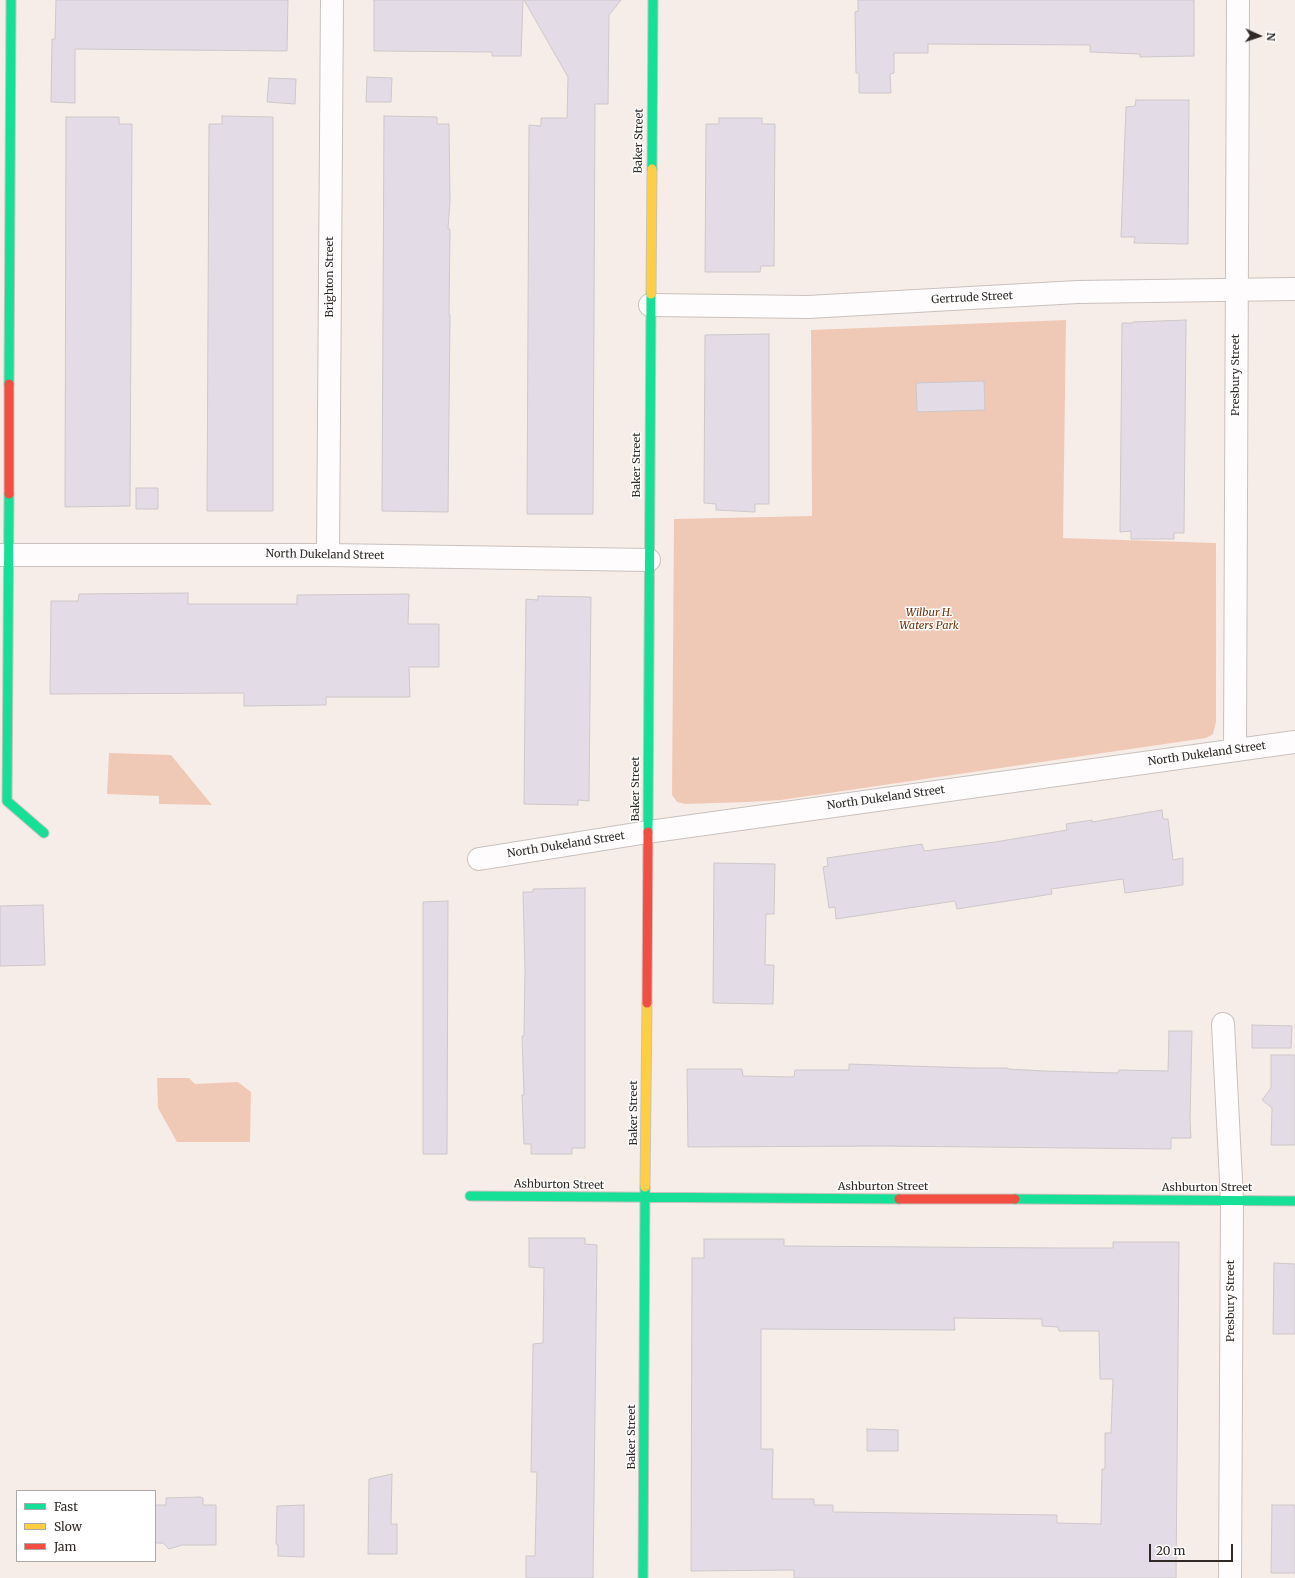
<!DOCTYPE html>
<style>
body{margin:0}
#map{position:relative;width:1295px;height:1578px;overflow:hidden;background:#f7ede8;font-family:Merriweather,serif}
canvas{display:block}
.legend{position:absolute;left:16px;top:1490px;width:140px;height:72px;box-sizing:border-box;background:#fff;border:1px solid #aca9a8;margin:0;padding:5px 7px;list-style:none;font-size:12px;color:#302926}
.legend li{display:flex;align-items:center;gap:8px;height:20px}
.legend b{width:20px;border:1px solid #aca9a8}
.north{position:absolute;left:1239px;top:16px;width:40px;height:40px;-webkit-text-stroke:3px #fff;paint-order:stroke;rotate:93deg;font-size:11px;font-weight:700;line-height:16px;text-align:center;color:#302926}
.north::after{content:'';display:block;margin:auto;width:14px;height:18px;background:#302926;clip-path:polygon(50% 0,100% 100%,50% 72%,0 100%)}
.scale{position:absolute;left:1149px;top:1544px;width:84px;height:18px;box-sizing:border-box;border:2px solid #302926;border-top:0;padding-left:5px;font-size:12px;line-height:14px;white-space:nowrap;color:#302926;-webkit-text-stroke:3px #fff;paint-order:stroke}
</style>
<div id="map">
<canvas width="1295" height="1578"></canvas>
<ul class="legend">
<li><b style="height:5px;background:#16e098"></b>Fast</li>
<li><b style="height:5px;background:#ffcf43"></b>Slow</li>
<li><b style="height:5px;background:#f24e42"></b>Jam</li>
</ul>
<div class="north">N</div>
<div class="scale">20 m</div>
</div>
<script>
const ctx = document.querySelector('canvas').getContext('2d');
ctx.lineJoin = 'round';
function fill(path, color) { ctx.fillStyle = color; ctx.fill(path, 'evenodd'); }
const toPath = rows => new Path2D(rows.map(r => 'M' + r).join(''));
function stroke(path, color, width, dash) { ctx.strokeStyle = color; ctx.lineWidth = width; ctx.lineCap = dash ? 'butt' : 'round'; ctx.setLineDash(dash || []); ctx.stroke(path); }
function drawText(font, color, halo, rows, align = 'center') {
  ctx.font = font + ' Merriweather,serif'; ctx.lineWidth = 3; ctx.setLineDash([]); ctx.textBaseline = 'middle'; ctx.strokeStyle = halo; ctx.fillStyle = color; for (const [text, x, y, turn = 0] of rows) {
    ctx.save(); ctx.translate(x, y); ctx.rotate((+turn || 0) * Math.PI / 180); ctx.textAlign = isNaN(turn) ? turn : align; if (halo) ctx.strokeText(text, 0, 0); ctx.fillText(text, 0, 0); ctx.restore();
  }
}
const green = toPath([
 [1066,320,1063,538,1216,543,1216,722,1213,734,1206,738,781,800,748,802,685,804,677,802,672,795,674,519,812,516,811,330],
 [109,753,171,755,212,805,159,804,159,796,107,794],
 [157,1078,189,1078,195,1084,238,1082,251,1092,250,1142,177,1142,158,1108]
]);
const building = toPath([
 [56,0,288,0,287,51,75,49,75,103,51,102,52,39,55,39,56,0],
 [374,0,523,0,521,56,492,56,492,52,374,51,374,0],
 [524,0,621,0,609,15,608,104,595,104,593,514,527,514,529,125,541,126,541,118,567,118,568,77,524,0],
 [858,0,1194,0,1194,56,1140,57,1140,54,1090,52,1090,45,928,44,928,53,894,53,894,73,890,74,891,93,859,93,859,73,856,73,855,12,858,11,858,0],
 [367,77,392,78,391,102,366,102,367,77],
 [269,78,296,79,295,104,267,102,269,78],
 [1136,100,1189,100,1188,244,1134,243,1135,237,1121,237,1126,107,1135,106,1136,100],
 [222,116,273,117,273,511,207,511,209,124,222,124,222,116],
 [384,116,437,117,437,124,449,124,450,201,448,229,450,229,449,315,450,315,448,512,382,511,384,116],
 [66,117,119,117,119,124,132,124,130,506,65,507,66,117],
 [719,118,762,118,762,124,775,124,774,266,761,266,760,272,705,272,706,124,719,124,719,118],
 [1186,320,1184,533,1174,533,1174,539,1131,539,1131,531,1120,532,1122,323,1133,323,1133,322,1186,320],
 [769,334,769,504,755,504,755,512,716,510,716,504,704,503,705,335,769,334],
 [984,381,985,410,917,412,916,383,984,381],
 [136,488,158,488,158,509,136,509,136,488],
 [188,593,188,604,297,604,297,595,409,594,408,624,439,624,439,667,409,667,410,697,326,697,326,705,244,706,244,693,50,694,51,601,78,601,79,594,188,593],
 [538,596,591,597,589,801,578,800,578,805,524,804,526,599,538,600,538,596],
 [1162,810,1163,819,1168,819,1173,860,1183,858,1183,885,1125,893,1123,879,1051,889,1052,894,957,909,955,901,836,919,835,907,829,908,823,867,828,866,827,858,922,844,924,851,995,842,1067,830,1066,824,1092,820,1092,822,1162,810],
 [714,863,775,864,774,914,766,914,765,965,774,965,773,1004,713,1003,714,863],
 [585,888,585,1148,572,1148,572,1154,531,1154,531,1144,524,1144,522,1095,524,1095,522,1036,524,1036,525,969,523,892,533,892,533,889,585,888],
 [448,901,447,1154,423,1154,423,902,448,901],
 [43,905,45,965,0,966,0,906,43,905],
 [1252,1025,1292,1026,1291,1048,1252,1048,1252,1025],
 [1169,1031,1192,1031,1190,1119,1191,1138,1171,1138,1171,1149,883,1146,688,1147,687,1069,742,1069,743,1076,794,1077,795,1070,849,1070,849,1064,972,1068,1008,1068,1008,1069,1044,1071,1118,1073,1119,1070,1168,1071,1169,1031],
 [1271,1055,1295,1055,1295,1145,1271,1145,1272,1108,1262,1100,1271,1088,1271,1055],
 [529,1238,585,1238,585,1244,597,1245,593,1578,526,1578,526,1556,535,1556,537,1472,531,1472,533,1344,543,1343,544,1268,529,1267,529,1238],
 [704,1239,784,1239,784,1246,1059,1248,1113,1248,1113,1242,1179,1242,1176,1578,794,1578,794,1570,691,1571,692,1258,704,1258,704,1239],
 [954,1318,1042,1319,1042,1326,1058,1327,1059,1331,1099,1331,1100,1379,1113,1379,1111,1433,1105,1433,1105,1469,1102,1469,1101,1524,1057,1523,1057,1515,833,1512,833,1505,814,1505,814,1499,772,1499,773,1449,761,1449,761,1329,955,1330,954,1318],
 [1274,1263,1295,1264,1295,1334,1273,1334,1274,1263],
 [867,1429,898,1430,898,1451,867,1451,867,1429],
 [392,1474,391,1524,397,1524,397,1554,368,1554,369,1479,392,1474],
 [200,1497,203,1498,203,1505,216,1505,216,1545,182,1545,169,1549,163,1543,155,1543,155,1505,166,1505,166,1498,200,1497],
 [304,1505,304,1557,278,1556,278,1545,276,1544,277,1506,304,1505],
 [1272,1505,1295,1505,1295,1573,1271,1573,1272,1505]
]);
const street = toPath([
 [650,305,808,307,1078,292,1295,289],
 [0,555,328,555,649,560],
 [328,555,332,0],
 [1235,750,1238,0],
 [479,859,648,832,1295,742],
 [1223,1024,1232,1200,1230,1578]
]);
const fast = toPath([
 [652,169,653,0],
 [9,384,11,0],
 [9,494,7,801,44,833],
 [648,832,651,294],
 [470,1196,899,1199],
 [1015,1199,1295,1201],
 [643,1578,645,1187]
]);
const slow = toPath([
 [651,294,652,169],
 [645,1187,647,1003]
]);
const jam = toPath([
 [9,494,9,384],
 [647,1003,648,832],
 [899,1199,1015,1199]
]);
const streetNames = [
 ["Baker Street",639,141,-89],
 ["Brighton Street",330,277,-90],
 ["Gertrude Street",972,298,-3],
 ["Presbury Street",1236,375,-90],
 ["Baker Street",637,465,-90],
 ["North Dukeland Street",325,555,1],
 ["North Dukeland Street",1207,754,-8],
 ["Baker Street",636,789,-90],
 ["North Dukeland Street",886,798,-8],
 ["North Dukeland Street",566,845,-9],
 ["Baker Street",634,1113,-90],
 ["Ashburton Street",559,1185,1],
 ["Ashburton Street",883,1187],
 ["Ashburton Street",1207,1188],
 ["Presbury Street",1231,1301,-90],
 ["Baker Street",632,1437,-90]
];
const parkNames = [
 ["Wilbur H.",929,613],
 ["Waters Park",929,626]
];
fill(green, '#f0c9b6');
fill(building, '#e3dbe6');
stroke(building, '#cdc8c9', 1);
stroke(street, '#c9c1be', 24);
stroke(fast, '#c9c1be', 11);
stroke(slow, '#c9c1be', 11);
stroke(jam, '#c9c1be', 11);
stroke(street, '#fefcfc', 22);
stroke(fast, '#16e098', 9);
stroke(slow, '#ffcf43', 9);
stroke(jam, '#f24e42', 9);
drawText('11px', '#302926', '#fff', streetNames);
drawText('italic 11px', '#722f07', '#fff', parkNames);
</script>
